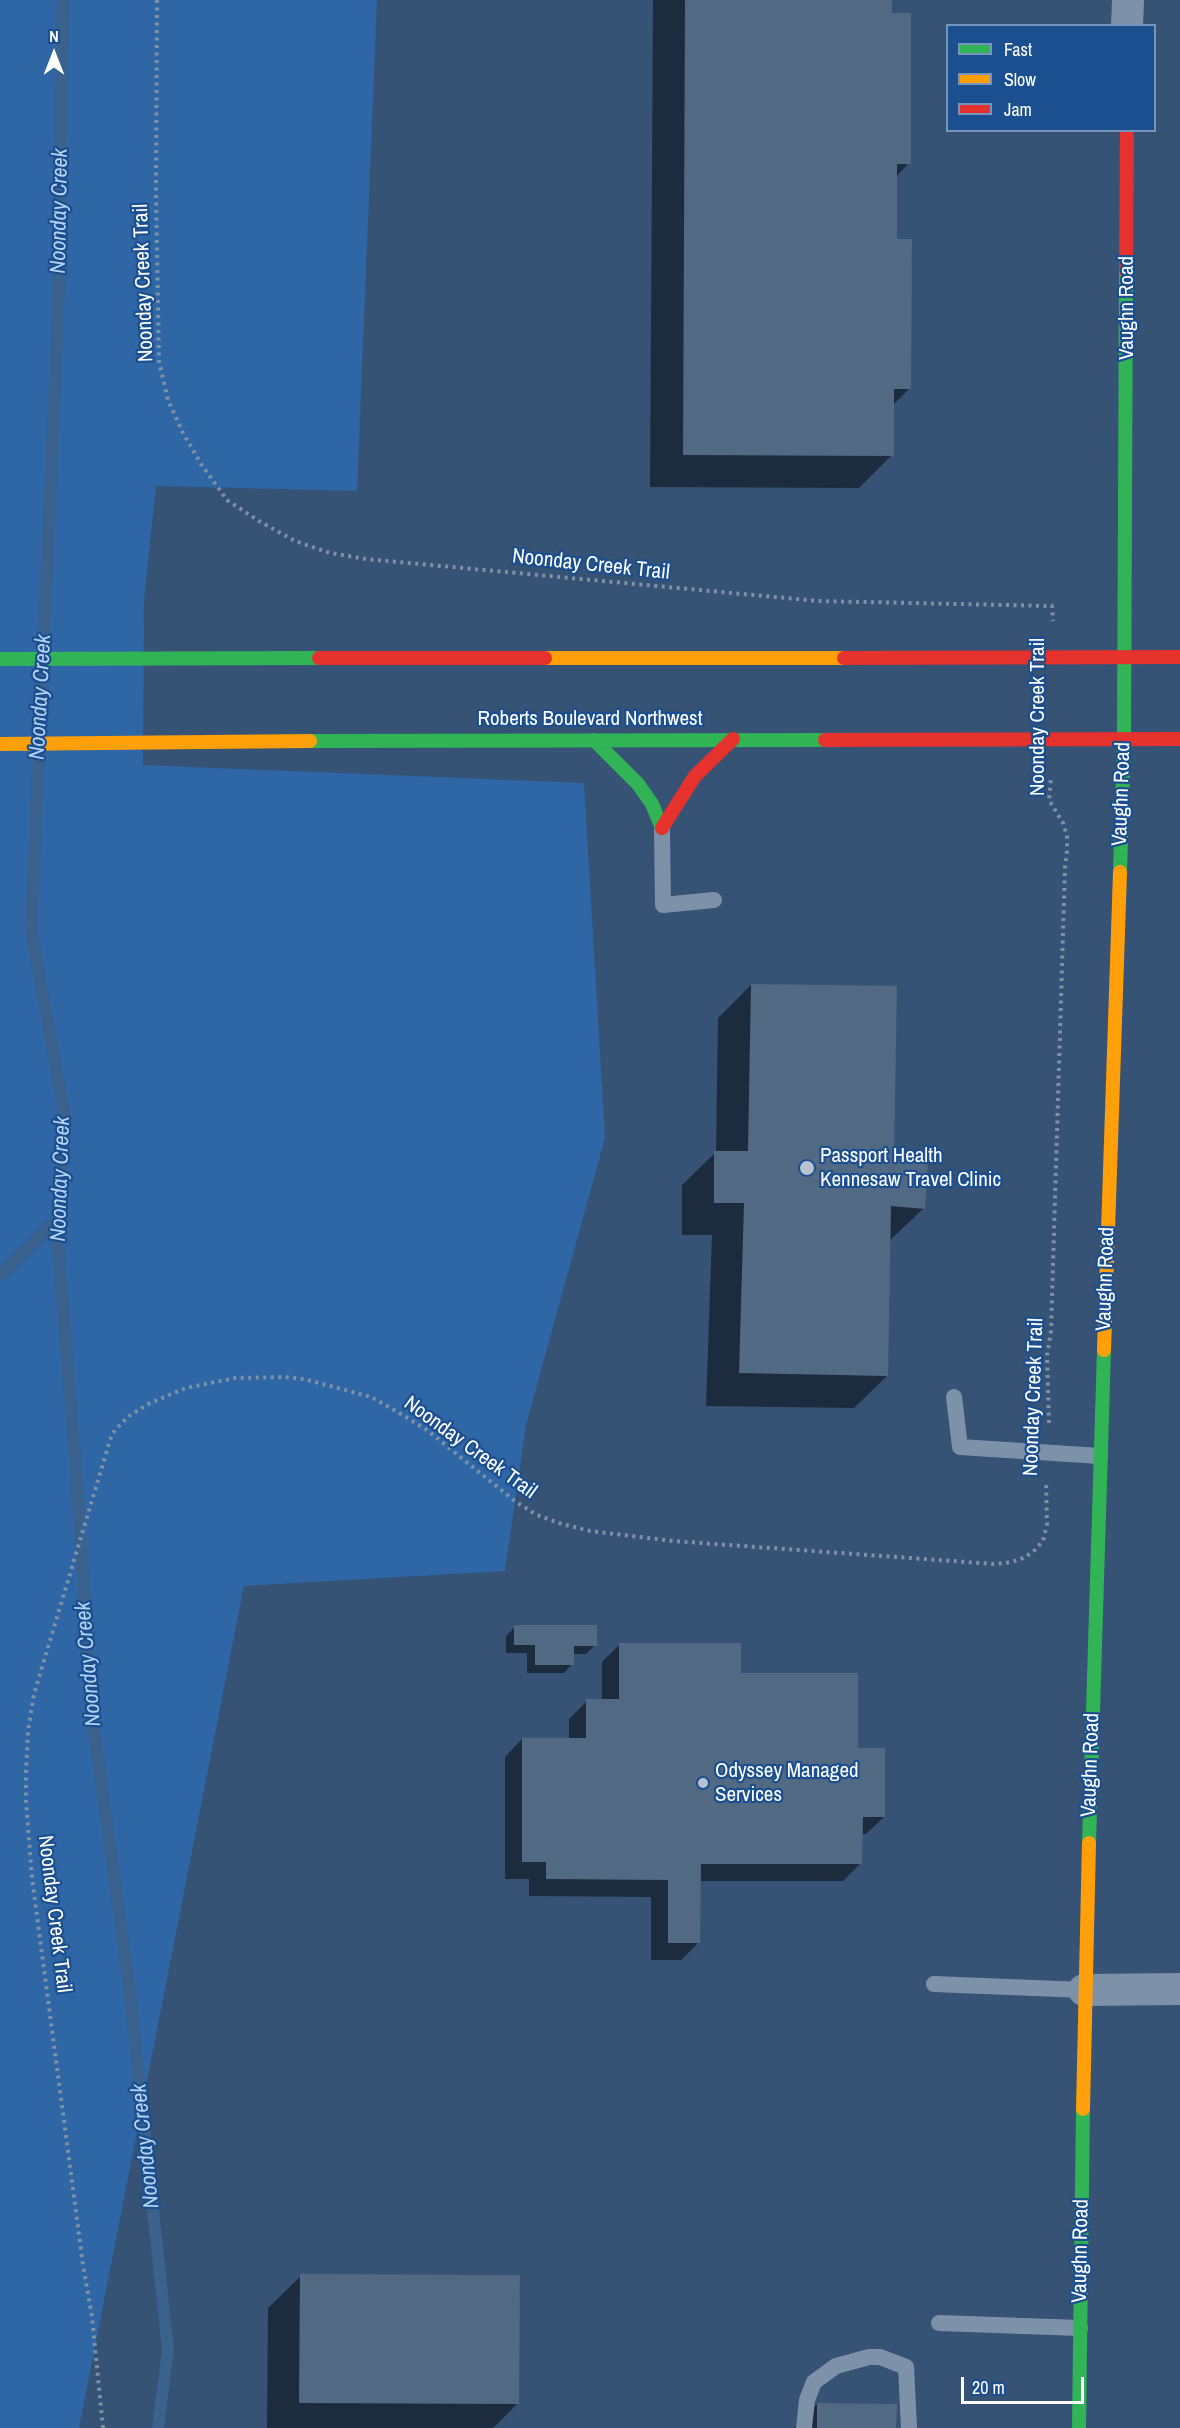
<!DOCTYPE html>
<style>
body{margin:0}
#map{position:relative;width:1180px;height:2428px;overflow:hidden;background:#365274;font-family:"Archivo Narrow",sans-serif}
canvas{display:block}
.legend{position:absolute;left:946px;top:24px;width:210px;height:108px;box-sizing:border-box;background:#1b4f8f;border:2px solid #7695bc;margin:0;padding:8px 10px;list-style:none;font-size:18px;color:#fff}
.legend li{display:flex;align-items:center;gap:12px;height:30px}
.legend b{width:30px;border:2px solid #7695bc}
.north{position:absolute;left:24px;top:24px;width:60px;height:60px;-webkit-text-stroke:4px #1b4f8f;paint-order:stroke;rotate:0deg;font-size:16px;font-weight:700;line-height:24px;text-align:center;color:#fff}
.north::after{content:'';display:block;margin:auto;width:21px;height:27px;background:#fff;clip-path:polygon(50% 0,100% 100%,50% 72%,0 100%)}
.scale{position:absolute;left:961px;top:2377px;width:123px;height:27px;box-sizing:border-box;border:3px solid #fff;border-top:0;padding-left:8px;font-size:18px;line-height:21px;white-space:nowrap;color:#fff;-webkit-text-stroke:4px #1b4f8f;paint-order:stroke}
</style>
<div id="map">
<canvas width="1180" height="2428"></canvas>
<ul class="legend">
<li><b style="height:8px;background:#30b455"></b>Fast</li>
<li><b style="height:8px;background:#ff9f0a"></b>Slow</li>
<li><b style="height:8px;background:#e5322d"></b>Jam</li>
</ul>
<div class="north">N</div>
<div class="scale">20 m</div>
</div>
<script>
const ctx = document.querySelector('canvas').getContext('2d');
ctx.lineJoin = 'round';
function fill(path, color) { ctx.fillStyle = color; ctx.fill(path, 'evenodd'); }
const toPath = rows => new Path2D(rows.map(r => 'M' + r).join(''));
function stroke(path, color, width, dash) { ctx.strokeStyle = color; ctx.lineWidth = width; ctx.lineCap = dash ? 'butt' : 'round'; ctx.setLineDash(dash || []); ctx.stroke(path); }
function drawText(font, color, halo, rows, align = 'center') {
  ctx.font = font + ' "Archivo Narrow",sans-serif'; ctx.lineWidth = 4.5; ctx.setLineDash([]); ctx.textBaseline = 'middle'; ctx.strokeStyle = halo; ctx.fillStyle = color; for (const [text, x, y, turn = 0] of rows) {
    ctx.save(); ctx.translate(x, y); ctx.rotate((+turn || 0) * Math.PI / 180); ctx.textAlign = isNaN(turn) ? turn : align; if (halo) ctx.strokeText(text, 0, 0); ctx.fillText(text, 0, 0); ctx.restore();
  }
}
const green = toPath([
 [0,0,377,0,357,491,156,486,144,600,143,765,584,783,605,1138,526,1425,505,1571,244,1586,79,2428,0,2428]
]);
const shadow = toPath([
 [653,0,891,0,909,163,895,178,895,241,910,388,893,405,892,455,859,488,650,487],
 [751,985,893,1158,924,1208,889,1241,887,1376,854,1408,706,1406,712,1235,682,1235,682,1185,716,1152,718,1018],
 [515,1627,595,1645,586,1654,572,1654,572,1664,564,1673,527,1673,527,1653,506,1653,506,1636],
 [620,1644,739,1675,857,1750,884,1817,866,1834,861,1834,861,1863,843,1881,699,1881,699,1942,681,1960,651,1960,651,1897,529,1896,529,1879,505,1879,505,1757,522,1739,569,1739,569,1719,587,1701,602,1701,602,1662],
 [301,2276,517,2404,493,2428,267,2428,268,2308],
 [817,2404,895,2428,794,2428]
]);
const stream = toPath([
 [63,0,58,317,31,930,66,1122,56,1221,77,1482,92,1716,129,1984,168,2350,158,2428],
 [0,1275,56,1221]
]);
const building = toPath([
 [685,0,892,0,892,13,911,13,911,164,897,164,897,239,912,239,911,389,894,389,894,456,683,455],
 [751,984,897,986,894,1157,928,1160,925,1209,891,1206,888,1376,739,1373,744,1203,714,1203,714,1151,748,1151],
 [514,1625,597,1625,597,1646,574,1646,574,1665,535,1665,535,1645,514,1645],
 [619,1643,741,1643,741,1673,858,1673,858,1748,885,1748,885,1817,863,1817,862,1864,701,1864,700,1943,668,1943,668,1880,546,1879,546,1862,522,1862,522,1738,586,1738,586,1699,619,1699],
 [300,2274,520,2275,519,2404,299,2403],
 [817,2403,897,2404,896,2428,817,2428]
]);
const path = toPath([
 [157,0,156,197,159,361,168,400,183,433,201,464,227,500,259,521,295,541,330,553,366,559,818,601,1052,606,1053,621],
 [1049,1423,1047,1356,1051,1331,1065,867,1067,851,1067,836,1063,823,1049,800,1051,778],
 [103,2428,92,2317,83,2265,32,1878,26,1801,26,1773,28,1731,34,1694,111,1437,115,1430,129,1416,150,1403,186,1388,235,1378,285,1377,304,1379,371,1397,391,1408,427,1430,516,1502,537,1515,562,1524,590,1531,673,1541,994,1564,1012,1562,1023,1558,1033,1552,1043,1541,1047,1524,1046,1481]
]);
const lane = toPath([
 [662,828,663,905,714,900],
 [954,1397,960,1447,1100,1456],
 [934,1984,1084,1990],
 [939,2323,1080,2328],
 [804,2428,807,2400,814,2382,836,2366,869,2357,880,2357,906,2367,909,2428]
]);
const street = toPath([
 [1127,26,1128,0],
 [1084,1990,1180,1989]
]);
const fast = toPath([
 [0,659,319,658],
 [594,740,638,784,652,804,662,828],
 [310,741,825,740],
 [1120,872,1124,739,1126,271],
 [1089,1843,1104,1350],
 [1079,2428,1083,2109]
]);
const slow = toPath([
 [545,658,844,658],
 [0,744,310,741],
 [1104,1350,1120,872],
 [1083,2109,1089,1843]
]);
const jam = toPath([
 [1126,271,1127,130],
 [319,658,545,658],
 [844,658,1180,657],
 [825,740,1180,739],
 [662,828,695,776,733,739]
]);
const markers = [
 [807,1168,8,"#b9c2ce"],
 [703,1783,6,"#b9c2ce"]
];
const streetNames = [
 ["Noonday Creek Trail",144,283,-92],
 ["Vaughn Road",1127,308,-90],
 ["Noonday Creek Trail",591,565,6],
 ["Noonday Creek Trail",1038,717,-90],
 ["Roberts Boulevard Northwest",590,719],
 ["Vaughn Road",1122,794,-88],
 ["Vaughn Road",1106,1279,-88],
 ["Noonday Creek Trail",1034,1397,-88],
 ["Noonday Creek Trail",470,1448,36],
 ["Vaughn Road",1091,1765,-88],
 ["Noonday Creek Trail",54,1914,83],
 ["Vaughn Road",1081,2251,-89]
];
const poiNames = [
 ["Passport Health",820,1156],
 ["Kennesaw Travel Clinic",820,1180],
 ["Odyssey Managed",715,1771],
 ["Services",715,1795]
];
const waterNames = [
 ["Noonday Creek",60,211,-89],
 ["Noonday Creek",41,697,-87],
 ["Noonday Creek",61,1179,-88],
 ["Noonday Creek",89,1664,-95],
 ["Noonday Creek",146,2146,-96]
];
fill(green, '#2f66a5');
fill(shadow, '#0007');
stroke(stream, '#3b618d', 12);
fill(building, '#526984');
stroke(path, '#7d92a8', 4, [3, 4.5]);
stroke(lane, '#7d92a8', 16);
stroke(street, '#7d92a8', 32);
stroke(fast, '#30b455', 14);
stroke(slow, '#ff9f0a', 14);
stroke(jam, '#e5322d', 14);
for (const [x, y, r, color] of markers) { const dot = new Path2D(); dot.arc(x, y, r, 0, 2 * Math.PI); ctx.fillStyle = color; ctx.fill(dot); stroke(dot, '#1b4f8f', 2); }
drawText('21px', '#fff', '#1b4f8f', streetNames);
drawText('21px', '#fff', '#1b4f8f', poiNames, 'left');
drawText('italic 22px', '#b5d3f5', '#1b4f8f', waterNames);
</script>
